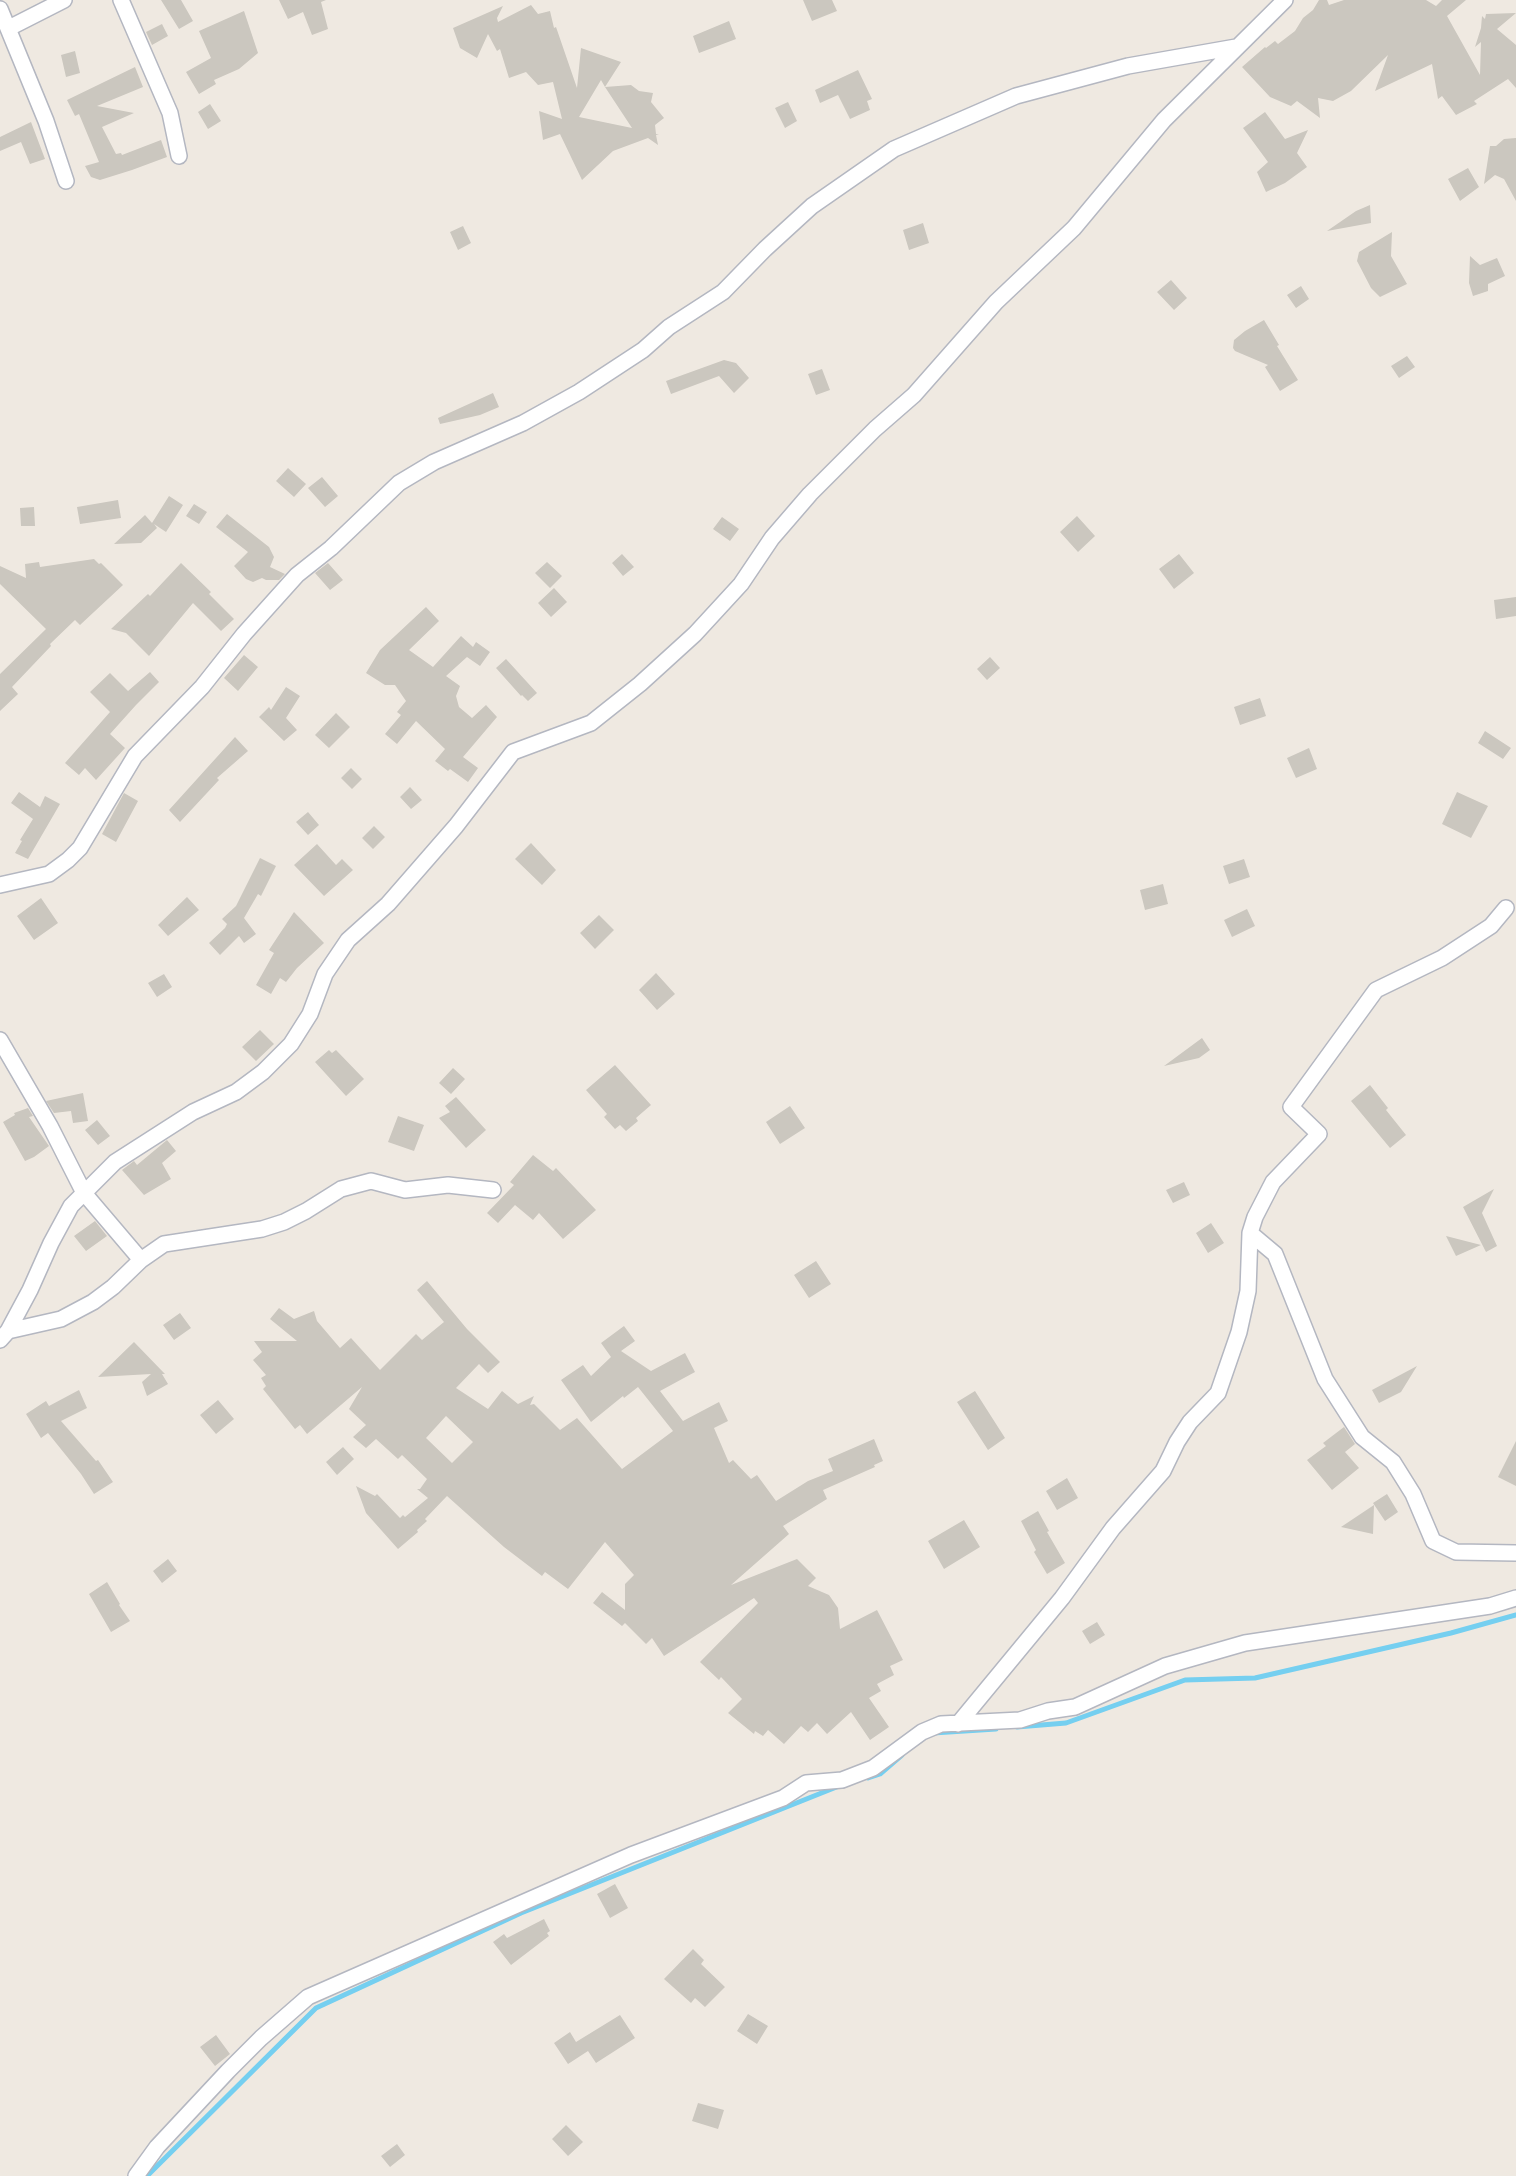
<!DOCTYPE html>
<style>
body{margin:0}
canvas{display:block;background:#efe9e1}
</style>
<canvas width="1516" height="2176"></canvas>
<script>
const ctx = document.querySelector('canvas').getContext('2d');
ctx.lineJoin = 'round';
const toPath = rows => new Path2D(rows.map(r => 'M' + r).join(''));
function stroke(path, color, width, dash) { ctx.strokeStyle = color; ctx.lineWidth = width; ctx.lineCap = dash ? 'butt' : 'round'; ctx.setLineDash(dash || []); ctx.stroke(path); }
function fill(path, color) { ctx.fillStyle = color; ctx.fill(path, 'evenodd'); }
const stream = toPath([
 [1017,1727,1066,1723,1185,1680,1255,1678,1451,1633,1516,1615],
 [933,1733,996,1729],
 [868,1778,880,1774,902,1755],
 [147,2176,316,2008,521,1913,839,1786]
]);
const building = toPath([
 [161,0,181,0,193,21,179,29],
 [279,0,326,0,321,2,328,29,312,35,303,12,288,19],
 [803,0,832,0,837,11,812,21],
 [1319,0,1327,0,1329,5,1344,0,1426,0,1436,6,1442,0,1466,0,1447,16,1480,75,1481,42,1475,47,1481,28,1482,16,1485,19,1486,14,1516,13,1497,29,1516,45,1516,88,1508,79,1474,101,1477,104,1456,115,1442,96,1438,99,1432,64,1375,91,1388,55,1351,91,1333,101,1318,98,1320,118,1297,101,1291,106,1270,97,1242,67,1265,47,1266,48,1275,41,1278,44,1295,31,1303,18,1313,10],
 [531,5,538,14,550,11,554,28,556,27,577,88,581,48,621,62,605,87,631,85,639,91,653,93,651,102,664,118,655,125,656,134,659,134,656,135,658,145,648,138,613,151,582,180,560,134,543,140,539,111,562,119,553,82,538,85,526,72,509,78,500,49,497,51,488,34,477,58,460,48,453,28,503,6,497,18,498,22],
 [601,80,605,87,632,128,579,117],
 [244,11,258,53,239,69,214,80,216,84,199,94,186,72,211,58,199,31],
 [729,21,736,39,699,53,693,36],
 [162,24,168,36,152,45,146,32],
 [75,51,80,73,66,77,61,55],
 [135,67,143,87,97,106,134,113,102,127,116,154,121,153,122,155,161,140,167,157,132,170,100,180,91,177,85,166,99,162,79,114,75,116,67,100],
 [858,70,872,99,867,101,870,110,850,119,838,95,820,103,815,90],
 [788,102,797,121,785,128,775,108],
 [210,104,221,121,208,129,198,112],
 [1265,112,1285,139,1308,130,1297,153,1307,167,1285,183,1266,192,1257,172,1268,162,1243,128],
 [31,122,45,159,30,164,21,142,0,151,0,137],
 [1516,138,1516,201,1504,179,1495,175,1484,184,1490,146,1496,146,1504,139],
 [1468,168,1479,187,1460,201,1448,179],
 [1370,205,1371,223,1327,231,1356,211],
 [923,223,929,243,909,250,903,230],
 [463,226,471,243,458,250,450,232],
 [1392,232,1391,256,1407,284,1380,297,1371,288,1357,261,1359,252],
 [1470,256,1480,265,1497,258,1505,276,1488,284,1488,291,1473,296,1469,283],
 [1171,280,1187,298,1174,310,1157,292],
 [1301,286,1309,299,1296,308,1287,295],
 [1264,320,1279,345,1277,346,1298,380,1280,391,1265,367,1268,365,1235,351,1233,348,1234,340,1245,331],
 [1407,356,1415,367,1399,378,1391,366],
 [724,360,736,363,749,378,734,393,719,376,671,394,666,381],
 [822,369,830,390,816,395,808,374],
 [493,393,499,407,480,415,440,424,438,418],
 [288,468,306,484,294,497,276,481],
 [322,477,338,496,325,507,308,488],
 [169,496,183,505,166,532,154,524,157,528,141,543,114,544,145,515,152,523],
 [118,500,121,518,80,524,77,507],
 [194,504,207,512,199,524,186,516],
 [34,507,35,526,21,526,20,508],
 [227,514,269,547,274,557,270,567,285,574,279,580,266,580,262,578,253,582,246,579,234,566,248,552,216,527],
 [1077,516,1095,536,1078,552,1060,532],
 [722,517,739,529,730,541,713,529],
 [622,554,634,567,623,576,612,563],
 [1179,554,1194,573,1174,589,1159,569],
 [94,559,99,564,101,563,123,585,80,625,75,620,50,644,51,646,12,687,18,694,0,711,0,674,46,629,0,584,0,566,26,578,25,564,39,562,40,567],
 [547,562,562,576,550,588,535,573],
 [181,563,211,592,209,594,234,619,221,631,193,603,149,656,126,633,111,629,148,594,150,596],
 [328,563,343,580,330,590,315,573],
 [554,588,567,602,551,617,538,603],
 [1516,597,1516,616,1496,619,1494,600],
 [426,607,439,621,409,650,433,667,461,636,473,647,476,642,490,652,480,666,467,657,446,676,460,686,456,696,459,707,472,718,486,705,497,717,463,757,478,768,468,782,450,769,448,771,435,761,445,749,416,721,397,744,385,734,401,715,397,712,406,701,395,685,385,685,366,673,380,650],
 [244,655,258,667,238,691,224,678],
 [990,657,1000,668,987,680,977,669],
 [506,659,537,693,528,701,522,695,521,696,496,668],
 [150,672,159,682,136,705,110,734,125,748,96,780,85,768,79,775,65,763,110,712,90,692,110,673,128,691],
 [286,687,300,696,286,718,297,730,284,741,259,717,269,707,271,710],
 [1260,698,1266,716,1240,725,1234,707],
 [336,713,350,727,329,748,315,735],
 [1485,731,1511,748,1503,759,1478,743],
 [235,737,248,751,217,778,219,780,180,822,169,810],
 [1309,748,1317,769,1296,778,1287,758],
 [351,768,362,779,352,789,341,778],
 [410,787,422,800,411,809,400,797],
 [19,792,40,807,45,796,60,804,28,859,15,853,22,841,20,840,33,819,11,803],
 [1457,792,1488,806,1471,838,1442,824],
 [124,793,138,801,116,842,102,834],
 [308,812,319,825,308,835,296,822],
 [374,826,385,837,373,849,362,838],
 [531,843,556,870,542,885,515,859],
 [317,844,336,865,342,859,353,870,324,896,294,865],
 [260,858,276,866,261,896,258,894,244,918,256,934,244,943,239,936,220,955,209,943,225,928,227,924,222,919,236,906],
 [1244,859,1250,877,1229,884,1223,866],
 [1163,884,1168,904,1145,910,1140,890],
 [187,897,199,910,168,936,158,925],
 [41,898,58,923,34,940,17,916],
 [1247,909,1255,926,1232,937,1224,920],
 [294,912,324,943,297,968,286,982,280,978,271,994,256,985,274,953,269,950],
 [599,915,614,930,595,949,580,933],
 [656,973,675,994,657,1010,639,990],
 [164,974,172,987,157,997,148,983],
 [260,1030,274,1044,256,1061,242,1047],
 [1202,1038,1210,1050,1199,1058,1164,1066],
 [329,1050,332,1053,336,1050,364,1079,346,1096,315,1062],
 [615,1065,651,1105,636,1118,638,1121,626,1131,620,1125,615,1129,604,1117,607,1114,586,1090],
 [453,1068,465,1079,451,1094,439,1083],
 [1370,1085,1388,1108,1386,1110,1406,1135,1390,1148,1351,1101],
 [83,1093,88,1121,73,1123,71,1111,54,1113,46,1101],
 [456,1097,486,1130,466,1148,439,1118,450,1112,445,1106],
 [790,1106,805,1128,780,1144,766,1122],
 [28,1108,33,1116,29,1117,49,1146,34,1157,25,1161,3,1122,15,1115,14,1113],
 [398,1116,424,1125,414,1151,388,1142],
 [97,1120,110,1136,98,1145,85,1130],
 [167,1140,176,1151,162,1163,171,1179,144,1195,122,1170,134,1161,137,1165],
 [533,1155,553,1171,556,1168,596,1210,563,1239,539,1213,533,1220,515,1205,498,1223,487,1213,514,1185,510,1182],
 [1184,1182,1190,1195,1173,1203,1166,1190],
 [1494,1189,1482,1213,1497,1246,1486,1252,1463,1207],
 [95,1221,107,1236,86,1251,74,1236],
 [1211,1223,1224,1243,1208,1253,1196,1233],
 [1446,1236,1481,1245,1456,1256],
 [816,1261,831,1284,809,1298,794,1275],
 [427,1281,467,1329,500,1362,488,1373,479,1364,456,1388,488,1409,502,1391,518,1404,534,1396,530,1405,534,1404,560,1430,577,1418,622,1469,673,1431,638,1387,624,1398,623,1396,591,1422,561,1380,583,1365,591,1376,611,1357,601,1343,624,1326,635,1341,621,1351,651,1371,685,1353,695,1372,660,1391,683,1421,719,1402,728,1421,714,1428,729,1463,733,1460,751,1479,757,1475,776,1501,808,1481,833,1471,828,1459,874,1439,883,1461,874,1465,875,1467,823,1490,827,1499,783,1526,789,1534,731,1585,797,1559,816,1578,808,1586,829,1595,838,1608,840,1629,877,1610,903,1660,890,1666,894,1675,877,1684,881,1691,869,1698,889,1727,870,1740,851,1712,827,1734,817,1723,808,1732,801,1726,784,1744,768,1730,763,1736,755,1731,754,1734,728,1713,742,1699,721,1677,719,1680,700,1662,758,1603,754,1598,664,1656,652,1638,646,1644,625,1623,622,1626,593,1603,602,1592,625,1610,625,1584,634,1575,605,1542,568,1589,545,1572,542,1576,504,1547,447,1496,425,1519,427,1521,417,1530,418,1532,398,1549,366,1513,356,1486,375,1496,377,1494,400,1518,403,1515,405,1517,428,1498,417,1489,420,1489,427,1479,402,1455,398,1459,376,1439,366,1448,353,1437,366,1425,349,1409,362,1387,307,1434,300,1425,295,1429,263,1389,266,1386,261,1378,266,1375,253,1360,262,1352,254,1341,297,1341,270,1319,279,1308,294,1319,314,1311,317,1321,340,1348,351,1338,380,1370,416,1334,422,1340,444,1322,417,1290],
 [446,1416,473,1442,452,1463,426,1438],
 [180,1313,191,1328,174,1340,163,1325],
 [134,1342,165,1374,162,1374,168,1384,147,1396,142,1382,151,1374,98,1377],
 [1417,1366,1401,1392,1379,1403,1372,1390],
 [79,1390,87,1408,61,1421,96,1461,98,1460,113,1482,94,1494,81,1474,48,1433,41,1438,26,1414,46,1401,49,1406],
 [975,1391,1005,1438,988,1450,957,1402],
 [218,1400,234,1419,216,1434,200,1415],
 [1344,1427,1355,1444,1345,1452,1359,1468,1332,1490,1307,1460,1326,1446,1323,1443],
 [1516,1441,1516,1486,1498,1477],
 [343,1447,354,1459,337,1475,326,1462],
 [1067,1478,1078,1498,1057,1510,1046,1491],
 [1387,1494,1398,1512,1385,1521,1373,1503],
 [1374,1505,1373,1534,1341,1527],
 [1038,1511,1049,1531,1047,1532,1065,1563,1047,1574,1034,1552,1036,1550,1021,1521],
 [964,1520,980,1547,944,1569,928,1541],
 [168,1559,177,1571,162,1583,153,1571],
 [107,1582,120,1604,119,1605,130,1621,111,1632,89,1594],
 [1097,1622,1105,1635,1090,1644,1082,1631],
 [615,1884,628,1908,610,1918,597,1894],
 [544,1919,550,1931,547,1933,549,1936,511,1965,493,1942,504,1934,507,1938],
 [693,1949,704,1960,701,1964,725,1987,705,2007,695,1998,691,2003,664,1979],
 [748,2014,768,2026,757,2044,737,2031],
 [620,2015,635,2038,596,2063,588,2051,568,2064,554,2043,570,2032,576,2042],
 [216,2035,230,2054,215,2066,200,2047],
 [698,2103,724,2110,718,2129,692,2121],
 [566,2125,583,2142,568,2156,552,2139],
 [397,2144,405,2155,390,2167,381,2156]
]);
const minor = toPath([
 [121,0,170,113,179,156],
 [0,9,46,121,66,181],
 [9,28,64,0],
 [0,885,49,874,68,860,80,848,135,756,202,687,244,634,297,575,331,548,399,483,434,462,523,423,579,392,643,350,669,327,723,292,765,249,812,206,894,149,1016,96,1128,66,1236,47],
 [0,1040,50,1126,84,1193,141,1260],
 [1250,1233,1275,1254,1325,1379,1362,1437,1393,1462,1413,1494,1433,1541,1456,1552,1516,1553],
 [8,1331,61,1319,93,1302,113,1287,141,1260,164,1244,262,1229,284,1222,306,1211,341,1189,371,1181,405,1190,448,1185,493,1190],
 [0,1340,8,1331,30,1290,51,1243,71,1206,115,1162,193,1112,236,1092,263,1072,291,1044,310,1014,325,974,348,940,388,904,456,826,513,752,591,723,640,684,695,634,741,584,772,538,810,494,875,429,914,395,996,302,1074,228,1164,120,1285,0],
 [958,1724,1062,1598,1113,1528,1163,1471,1177,1442,1190,1422,1218,1393,1239,1332,1248,1291,1250,1233,1255,1217,1273,1182,1319,1134,1291,1107,1376,990,1442,958,1491,926,1506,908],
 [136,2176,157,2147,228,2071,261,2038,308,1997,631,1855,783,1798,806,1783,842,1780,873,1768,922,1732,941,1724,1020,1720,1048,1711,1075,1707,1165,1666,1245,1643,1490,1606,1516,1598]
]);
stroke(stream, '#75cff0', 5);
fill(building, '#cbc7bf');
stroke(minor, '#b4b7c1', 18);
stroke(minor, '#fff', 15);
</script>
